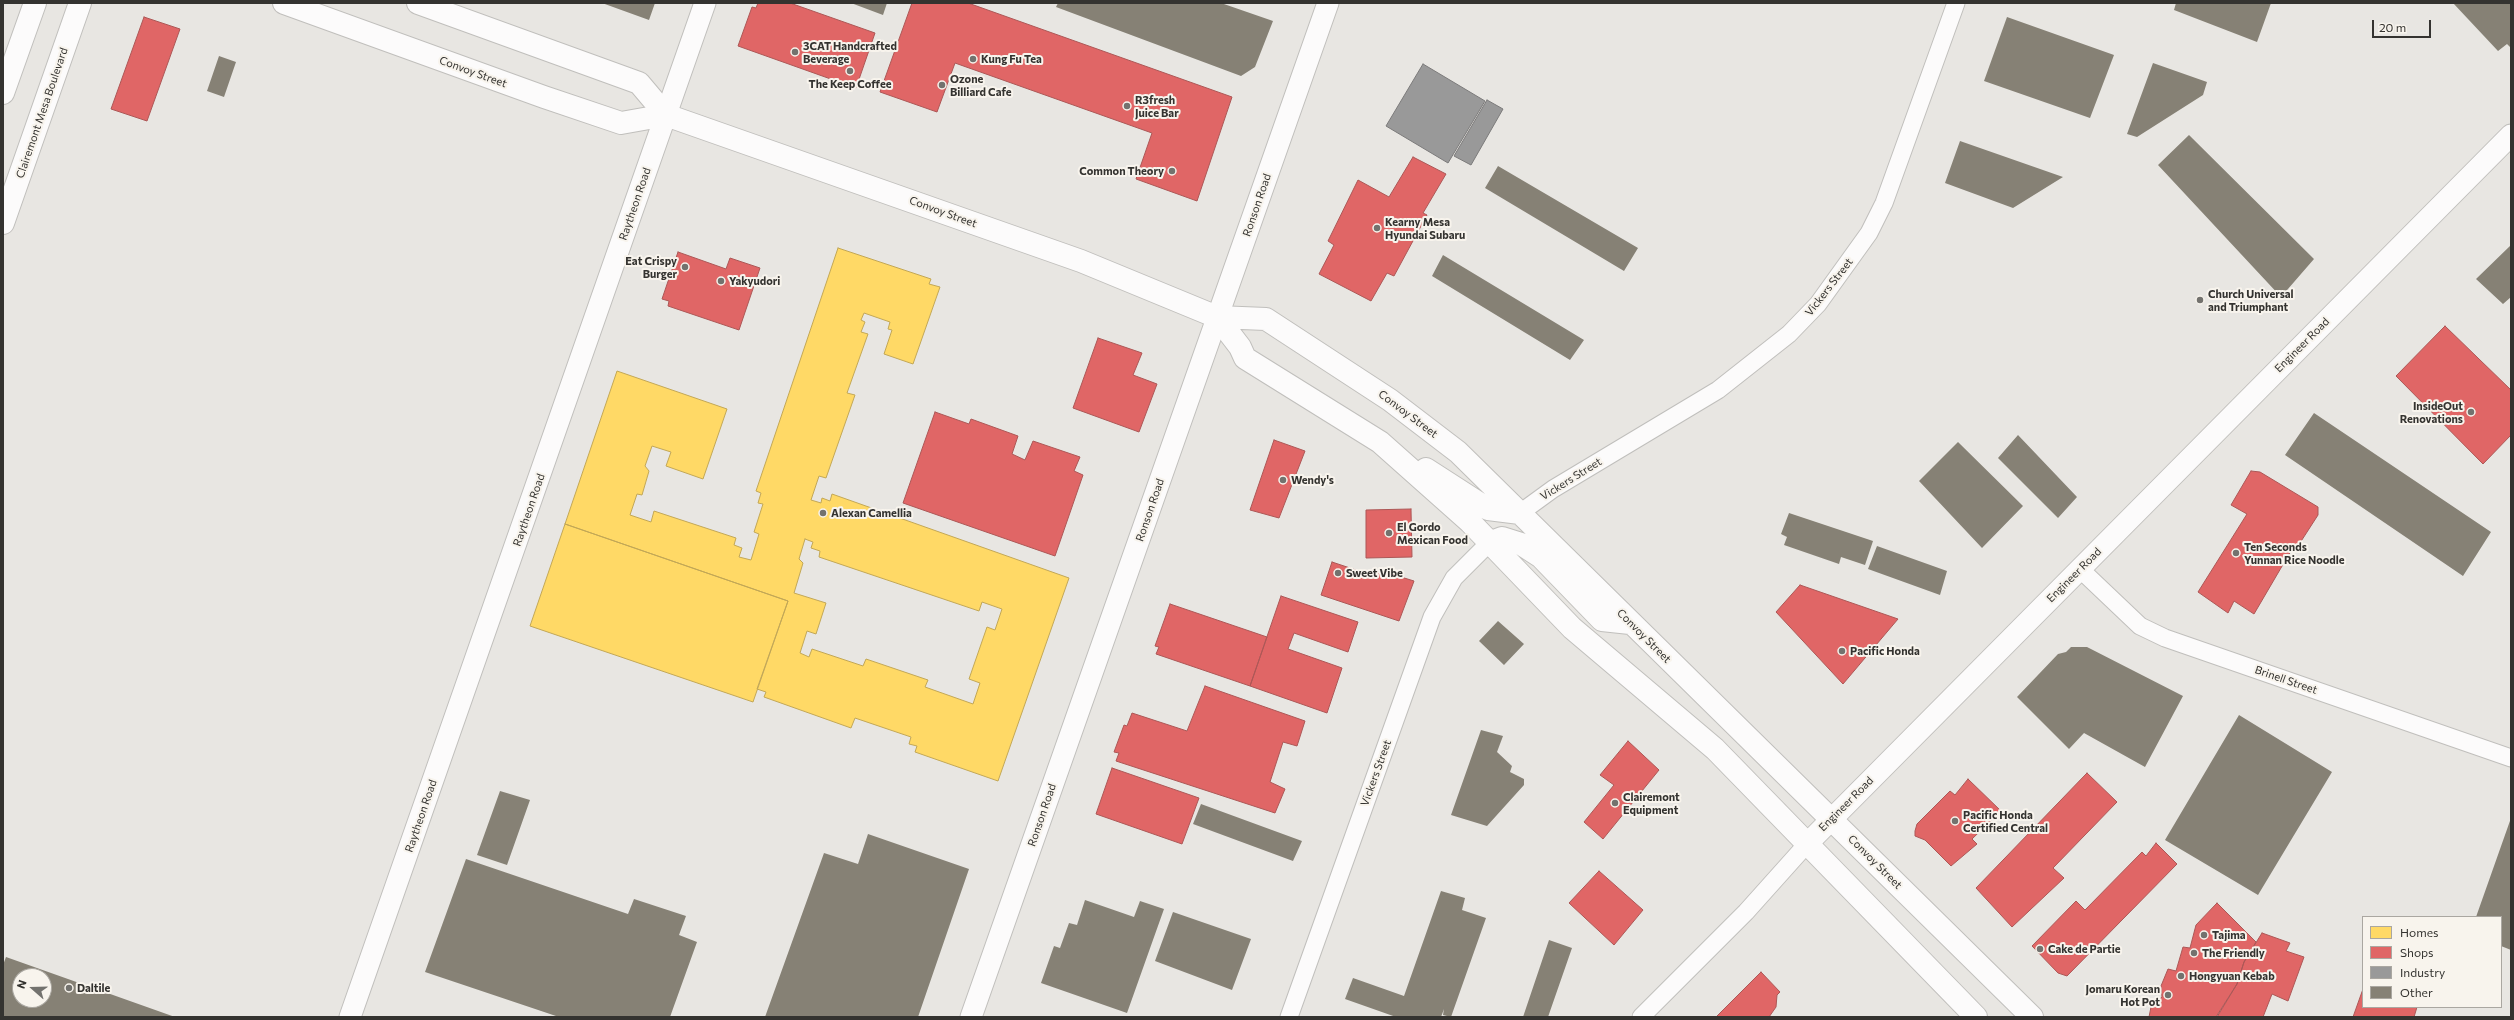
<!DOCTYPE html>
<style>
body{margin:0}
#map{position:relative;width:2514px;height:1020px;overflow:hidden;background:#e8e6e2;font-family:Commissioner,sans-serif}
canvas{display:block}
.frame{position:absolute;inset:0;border:4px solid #343330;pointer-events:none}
.legend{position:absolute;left:2362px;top:916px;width:140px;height:92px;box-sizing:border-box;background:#f8f4ed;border:1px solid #aaa7a1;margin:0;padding:5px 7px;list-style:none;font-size:12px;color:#343330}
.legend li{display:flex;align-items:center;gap:8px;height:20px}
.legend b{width:20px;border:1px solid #aaa7a1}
.north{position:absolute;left:12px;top:968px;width:40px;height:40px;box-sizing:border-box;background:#f8f4ed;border:1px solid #aaa7a1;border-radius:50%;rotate:290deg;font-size:11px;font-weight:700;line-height:16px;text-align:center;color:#343330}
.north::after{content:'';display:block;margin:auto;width:14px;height:18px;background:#73726e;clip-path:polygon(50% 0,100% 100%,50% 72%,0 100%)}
.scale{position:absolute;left:2372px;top:20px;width:59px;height:18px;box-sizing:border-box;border:2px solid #343330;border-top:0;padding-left:5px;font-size:12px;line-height:14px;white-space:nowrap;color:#343330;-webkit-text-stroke:3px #f8f4ed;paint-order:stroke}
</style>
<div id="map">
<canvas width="2514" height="1020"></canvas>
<div class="frame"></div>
<ul class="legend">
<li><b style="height:11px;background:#ffd966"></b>Homes</li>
<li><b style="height:11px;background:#e06666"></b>Shops</li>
<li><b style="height:11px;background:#999"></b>Industry</li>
<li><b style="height:11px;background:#868175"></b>Other</li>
</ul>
<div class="north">N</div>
<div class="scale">20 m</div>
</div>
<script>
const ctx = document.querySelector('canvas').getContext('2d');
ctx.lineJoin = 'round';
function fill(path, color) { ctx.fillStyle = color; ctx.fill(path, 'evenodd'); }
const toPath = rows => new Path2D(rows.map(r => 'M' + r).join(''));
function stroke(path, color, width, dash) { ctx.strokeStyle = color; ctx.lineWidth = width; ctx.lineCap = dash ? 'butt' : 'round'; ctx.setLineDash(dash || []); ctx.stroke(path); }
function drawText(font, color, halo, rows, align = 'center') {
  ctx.font = font + ' Commissioner,sans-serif'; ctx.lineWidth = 4; ctx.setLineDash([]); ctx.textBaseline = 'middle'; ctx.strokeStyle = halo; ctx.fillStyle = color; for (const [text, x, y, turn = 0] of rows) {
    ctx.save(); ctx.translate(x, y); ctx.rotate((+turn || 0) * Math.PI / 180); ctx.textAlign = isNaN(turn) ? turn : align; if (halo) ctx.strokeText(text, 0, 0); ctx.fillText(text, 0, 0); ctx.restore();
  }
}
const homes = toPath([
 [838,248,931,279,929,284,940,287,913,364,884,354,892,330,888,329,890,322,864,313,861,320,865,322,861,332,868,334,847,393,855,395,826,478,819,476,811,500,821,503,822,498,830,501,832,494,1069,578,998,781,915,752,917,746,909,744,911,737,855,718,851,728,764,697,766,692,757,689,788,601,565,524,617,371,727,409,703,479,666,466,671,452,652,446,645,466,649,471,642,495,637,494,630,515,651,522,654,511,736,538,734,545,742,548,739,557,751,560,759,534,754,532,763,504,758,503,761,493,756,491,838,248],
 [805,539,813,542,811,548,820,551,819,557,979,611,982,602,1002,609,995,630,987,627,969,679,980,683,973,704,925,687,928,680,866,659,863,666,812,649,809,657,800,653,807,631,816,634,826,603,794,593,803,563,799,559,805,539],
 [565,524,788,601,753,702,530,626,565,524]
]);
const shops = toPath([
 [758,3,790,3,875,33,856,88,738,46,752,7,756,8,758,3],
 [912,3,968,3,1232,97,1197,201,1136,179,1152,133,955,63,937,112,880,92,912,3],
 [144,17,180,29,147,121,111,109,144,17],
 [1413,157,1446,174,1423,213,1427,215,1394,276,1387,273,1371,301,1319,274,1334,245,1328,241,1358,180,1389,197,1413,157],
 [678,252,726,269,730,258,760,268,739,330,668,306,669,301,662,299,678,252],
 [2445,326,2511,390,2511,435,2483,464,2396,376,2445,326],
 [1098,338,1142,353,1133,375,1157,384,1139,432,1073,408,1098,338],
 [935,412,969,424,971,419,1018,436,1012,454,1025,460,1033,441,1080,457,1074,471,1083,475,1055,556,903,503,935,412],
 [1274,440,1305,451,1279,518,1250,510,1274,440],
 [2251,471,2260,472,2318,507,2318,515,2298,546,2295,544,2254,614,2234,601,2228,613,2198,592,2247,514,2231,505,2251,471],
 [1411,509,1412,557,1366,558,1366,510,1411,509],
 [1332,562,1362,572,1388,573,1414,581,1399,621,1321,595,1332,562],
 [1800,585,1898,619,1843,684,1776,612,1800,585],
 [1281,596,1358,622,1348,652,1294,633,1288,649,1342,668,1327,713,1250,686,1281,596],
 [1170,604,1267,637,1250,686,1156,654,1159,647,1155,646,1170,604],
 [1205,686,1305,721,1297,746,1283,742,1270,782,1285,789,1275,813,1116,761,1119,753,1114,752,1124,725,1127,726,1132,713,1187,731,1205,686],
 [1628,741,1659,770,1603,839,1584,822,1614,785,1600,775,1628,741],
 [1112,768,1199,798,1182,844,1096,814,1112,768],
 [2087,773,2117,802,2053,868,2064,878,2012,927,1976,888,2087,773],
 [1968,779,2001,811,1972,839,1977,844,1951,866,1925,840,1915,836,1915,831,1917,824,1950,791,1955,795,1968,779],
 [2156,843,2177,864,2067,976,2058,973,2032,946,2076,901,2085,910,2142,852,2146,856,2156,843],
 [1599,871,1643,910,1614,945,1569,903,1599,871],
 [2217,903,2256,942,2244,962,2237,984,2216,1017,2149,1017,2151,1007,2162,997,2161,986,2168,969,2176,971,2183,947,2190,948,2196,925,2217,903],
 [2262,933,2290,943,2286,951,2304,957,2288,1001,2272,994,2263,1017,2217,1017,2237,984,2244,962,2262,933],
 [1761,972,1780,992,1777,995,1776,1007,1769,1017,1716,1017,1761,972],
 [2363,989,2363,1007,2417,1007,2414,1017,2353,1017,2363,989]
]);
const industry = toPath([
 [1423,64,1485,101,1448,163,1386,126,1423,64],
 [1487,100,1503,109,1471,165,1454,156,1487,100]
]);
const building = toPath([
 [602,3,655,3,649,20],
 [851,3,887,3,883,15],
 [1058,3,1221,3,1273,21,1255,67,1241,76,1056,7],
 [2176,3,2271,3,2257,42,2174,10],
 [2453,3,2511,3,2511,48,2507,44,2498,51],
 [2007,17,2114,55,2090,118,1984,81],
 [219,56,236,62,224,97,207,91],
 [2153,63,2207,82,2203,95,2137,137,2127,134],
 [2189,135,2314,259,2281,297,2158,165],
 [1960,141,2063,177,2013,208,1945,183],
 [1498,166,1638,248,1624,271,1485,188],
 [2511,245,2511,297,2503,304,2476,279],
 [1443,255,1584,340,1570,360,1432,276],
 [2314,413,2491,532,2463,576,2285,455],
 [2018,435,2077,497,2058,518,1998,458],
 [1958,442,2023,506,1982,548,1919,481],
 [1789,513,1873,541,1865,565,1841,557,1839,564,1784,545,1787,537,1781,534],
 [1877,546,1947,571,1940,595,1868,569],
 [1498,621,1524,644,1504,665,1479,641],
 [2071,647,2087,647,2183,696,2145,767,2084,733,2069,749,2017,697,2058,654,2066,652],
 [2239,715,2332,772,2258,895,2165,840],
 [1481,730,1503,736,1497,752,1512,766,1510,772,1524,779,1524,785,1487,826,1451,815],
 [500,791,530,800,507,865,477,855],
 [1201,804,1302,841,1293,861,1193,824],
 [2511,818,2511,950,2501,946,2501,917,2476,917],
 [868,834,969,869,918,1017,765,1017,824,853,858,864],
 [466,859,628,914,634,899,686,916,679,935,697,942,670,1017,559,1017,425,972],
 [1441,891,1465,898,1462,910,1486,918,1451,1017,1443,1015,1444,1009,1441,1017,1396,1017,1345,999,1353,978,1404,996],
 [1085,900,1134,917,1140,901,1164,909,1127,1013,1041,983,1054,946,1060,948,1069,923,1077,925],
 [1173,912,1251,939,1232,990,1155,961],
 [1549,940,1572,948,1548,1017,1523,1017],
 [6,957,175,1017,3,1017,3,965],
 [20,976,44,976,44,1000,20,1000]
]);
const minor = toPath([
 [1520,513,1553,489,1718,390,1789,334,1818,304,1869,233,1884,203,1956,3],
 [2080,569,2140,626,2165,638,2511,758],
 [1289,1017,1432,617,1454,578,1489,543],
 [1641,1017,1746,912,1806,845]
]);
const tertiary = toPath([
 [1806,845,2511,135],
 [350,1017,705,3],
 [971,1017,1328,3]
]);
const primary = toPath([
 [284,3,544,97,621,123,666,115,1081,261,1217,317,1266,319,1390,400,1458,452,2032,1017],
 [418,3,639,83,666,115],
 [3,93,35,3],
 [3,223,80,3],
 [1217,317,1240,347,1245,358,1380,442,1470,522,1572,628,1715,749,1976,1017],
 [1426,469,1488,509,1520,513],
 [1489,543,1502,538,1521,544,1541,557,1602,620,1630,623]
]);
const markers = [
 [795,52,4,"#73726e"],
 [973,59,4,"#73726e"],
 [850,71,4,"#73726e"],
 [942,85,4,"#73726e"],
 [1127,106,4,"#73726e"],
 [1172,171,4,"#73726e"],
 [1377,228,4,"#73726e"],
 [685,267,4,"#73726e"],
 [721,281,4,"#73726e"],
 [2200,300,4,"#73726e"],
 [2471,412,4,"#73726e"],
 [1283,480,4,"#73726e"],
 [823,513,4,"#73726e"],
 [1389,533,4,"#73726e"],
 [2236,553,4,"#73726e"],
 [1338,573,4,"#73726e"],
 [1842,651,4,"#73726e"],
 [1615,803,4,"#73726e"],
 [1955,821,4,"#73726e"],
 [2204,935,4,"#73726e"],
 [2040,949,4,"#73726e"],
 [2194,953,4,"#73726e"],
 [2181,976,4,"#73726e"],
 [69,988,4,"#73726e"],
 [2168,995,4,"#73726e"]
];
const poiNames = [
 ["3CAT Handcrafted",803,46],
 ["Beverage",803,59],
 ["Kung Fu Tea",981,59],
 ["Ozone",950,79],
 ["Billiard Cafe",950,92],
 ["The Keep Coffee",850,84,"center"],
 ["R3fresh",1135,100],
 ["Juice Bar",1135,113],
 ["Common Theory",1164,171,"right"],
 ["Kearny Mesa",1385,222],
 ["Hyundai Subaru",1385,235],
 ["Eat Crispy",677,261,"right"],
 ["Burger",677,274,"right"],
 ["Yakyudori",729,281],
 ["Church Universal",2208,294],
 ["and Triumphant",2208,307],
 ["InsideOut",2463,406,"right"],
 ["Renovations",2463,419,"right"],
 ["Wendy's",1291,480],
 ["Alexan Camellia",831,513],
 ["El Gordo",1397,527],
 ["Mexican Food",1397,540],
 ["Ten Seconds",2244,547],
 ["Yunnan Rice Noodle",2244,560],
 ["Sweet Vibe",1346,573],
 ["Pacific Honda",1850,651],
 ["Clairemont",1623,797],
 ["Equipment",1623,810],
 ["Pacific Honda",1963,815],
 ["Certified Central",1963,828],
 ["Tajima",2212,935],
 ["Cake de Partie",2048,949],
 ["The Friendly",2202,953],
 ["Hongyuan Kebab",2189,976],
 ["Daltile",77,988],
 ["Jomaru Korean",2160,989,"right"],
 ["Hot Pot",2160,1002,"right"]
];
const streetNames = [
 ["Convoy Street",473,72,20],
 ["Clairemont Mesa Boulevard",42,113,-71],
 ["Raytheon Road",635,204,-71],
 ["Ronson Road",1257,205,-71],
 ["Convoy Street",943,212,20],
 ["Vickers Street",1829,287,-52],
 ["Engineer Road",2302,345,-45],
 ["Convoy Street",1408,414,37],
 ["Vickers Street",1571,479,-32],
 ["Raytheon Road",529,510,-71],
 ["Ronson Road",1150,510,-71],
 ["Engineer Road",2074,575,-45],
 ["Convoy Street",1644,636,45],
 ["Brinell Street",2286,680,19],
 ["Vickers Street",1376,773,-70],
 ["Engineer Road",1846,804,-45],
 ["Ronson Road",1042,815,-71],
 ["Raytheon Road",421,816,-71],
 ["Convoy Street",1875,862,45]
];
fill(homes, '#ffd966');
stroke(homes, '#c2a756', 1);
fill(shops, '#e06666');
stroke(shops, '#ac5756', 1);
fill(industry, '#999');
stroke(industry, '#7b7a7a', 1);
fill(building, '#868175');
stroke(minor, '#c0bfbc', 19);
stroke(tertiary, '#c0bfbc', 23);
stroke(primary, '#c0bfbc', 24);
stroke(minor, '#fcfbfb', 17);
stroke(tertiary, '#fcfbfb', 21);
stroke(primary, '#fcfbfb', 22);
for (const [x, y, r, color] of markers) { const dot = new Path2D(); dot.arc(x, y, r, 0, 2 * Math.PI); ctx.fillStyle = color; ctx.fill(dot); stroke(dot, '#f8f4ed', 1.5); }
drawText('bold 11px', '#343330', '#f8f4ed', poiNames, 'left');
drawText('11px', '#343330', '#f8f4ed', streetNames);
</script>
